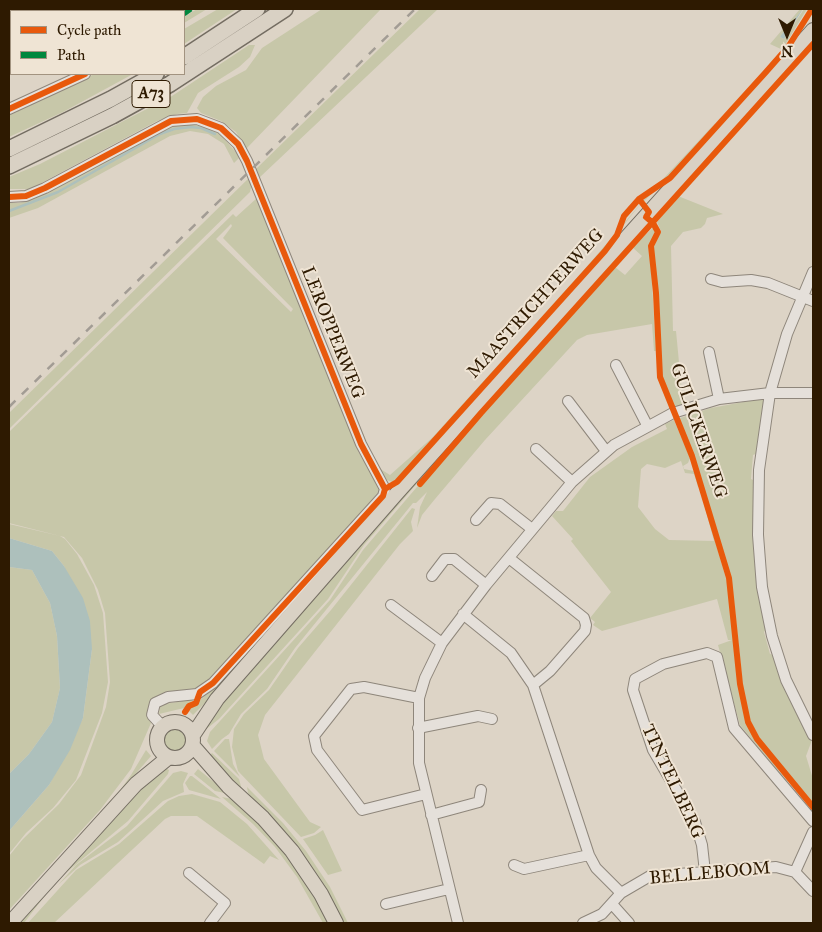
<!DOCTYPE html>
<style>
body{margin:0}
#map{position:relative;width:822px;height:932px;overflow:hidden;background:#ddd4c6;font-family:"IM FELL Great Primer",serif}
canvas{display:block}
.frame{position:absolute;inset:0;border:10px solid #2e1a01;pointer-events:none}
.legend{position:absolute;left:10px;top:10px;width:175px;height:65px;box-sizing:border-box;background:#efe4d4;border:1px solid #a29380;margin:0;padding:6px 9px;list-style:none;font-size:15px;color:#2e1a01}
.legend li{display:flex;align-items:center;gap:10px;height:25px}
.legend b{width:25px;border:1px solid #a29380}
.north{position:absolute;left:762px;top:10px;width:50px;height:50px;-webkit-text-stroke:4px #efe4d4;paint-order:stroke;rotate:180deg;font-size:14px;font-weight:700;line-height:20px;text-align:center;color:#2e1a01}
.north::after{content:'';display:block;margin:auto;width:18px;height:22px;background:#2e1a01;clip-path:polygon(50% 0,100% 100%,50% 72%,0 100%)}
</style>
<div id="map">
<canvas width="822" height="932"></canvas>
<div class="frame"></div>
<ul class="legend">
<li><b style="height:6px;background:#e8590c"></b>Cycle path</li>
<li><b style="height:6px;background:#00873e"></b>Path</li>
</ul>
<div class="north">N</div>
</div>
<script>
const ctx = document.querySelector('canvas').getContext('2d');
ctx.lineJoin = 'round';
function fill(path, color) { ctx.fillStyle = color; ctx.fill(path, 'evenodd'); }
const toPath = rows => new Path2D(rows.map(r => 'M' + r).join(''));
function stroke(path, color, width, dash) { ctx.strokeStyle = color; ctx.lineWidth = width; ctx.lineCap = dash ? 'butt' : 'round'; ctx.setLineDash(dash || []); ctx.stroke(path); }
function drawText(font, color, halo, rows, align = 'center') {
  ctx.font = font + ' "IM FELL Great Primer",serif'; ctx.lineWidth = 4; ctx.setLineDash([]); ctx.textBaseline = 'middle'; ctx.strokeStyle = halo; ctx.fillStyle = color; for (const [text, x, y, turn = 0] of rows) {
    ctx.save(); ctx.translate(x, y); ctx.rotate((+turn || 0) * Math.PI / 180); ctx.textAlign = isNaN(turn) ? turn : align; if (halo) ctx.strokeText(text, 0, 0); ctx.fillText(text, 0, 0); ctx.restore();
  }
}
const green = toPath([
 [197,9,207,9,184,23,184,17],
 [218,9,237,9,184,44,184,29],
 [322,9,381,9,246,149,236,132,221,121,201,113,197,108,203,97,216,86,246,70,262,48],
 [420,9,438,9,259,178,255,170],
 [800,9,803,9,780,37,784,39,804,9,807,9,785,45,783,44,780,48,783,50,770,44],
 [249,45,255,45,250,57,239,67,198,93,187,113,177,114,157,121,30,189,9,189,9,177,40,164,172,96],
 [94,74,133,74,63,112,9,137,9,114,76,84],
 [719,119,672,174,639,206,606,247,398,478,392,482,387,480,369,452,323,337,375,462,382,470,390,475,433,437,583,271,649,194],
 [177,124,205,126,220,134,240,157,234,163,224,144,208,134,190,131,170,136,38,208,9,218,9,203,19,203,34,199],
 [250,177,252,184,250,192,9,429,9,413],
 [678,196,723,214,707,218,705,224,701,228,683,232,671,246,673,331,676,331,683,404,673,408,661,371,653,249,661,231,657,222],
 [257,198,359,453,379,486,379,492,218,673,204,685,196,689,164,693,152,700,147,713,151,723,131,769,100,810,9,910,9,856,23,839,59,804,81,775,106,707,110,682,105,613,98,590,82,558,64,537,9,523,9,432,233,214,236,217],
 [231,224,232,226,223,238,293,309,291,312,216,239],
 [639,214,640,214,217,691,193,715,189,711,191,708,213,689],
 [654,227,657,231,650,250,656,351,654,351,652,324,587,335,577,340,485,440,435,499,422,515,417,528,420,507,427,492,416,503,413,503,295,648,267,689,241,714,229,734,222,739,212,749,207,741,210,732,330,600,363,550,446,453,612,268,615,267,625,275,642,256,632,247],
 [607,268,610,268,444,452,364,545,328,599,219,719,205,730,203,726,289,621],
 [765,398,758,453,753,455,751,479,755,481,767,628,764,632,770,654,774,655,812,740,806,756,813,779,813,805,761,741,749,718,743,687,733,592,727,565,704,489,677,419,711,408],
 [674,420,690,458,688,463,683,466,684,469,694,471,700,486,698,487,694,474,685,473,681,461,665,468,647,464,641,469,638,507,655,529,669,540,714,541,700,489,727,582,739,687,745,719,755,740,813,814,740,725,718,645,732,640,728,640,717,599,602,631,593,625,595,622,590,618,611,592,571,541,573,539,552,516,556,511,563,511,590,477,632,447,667,429,665,424],
 [412,508,415,509,411,522,413,531,400,544,265,715,258,735,264,759,310,822,321,827,314,833,301,837,238,771,232,747,234,729,244,714,269,690,298,648,331,610],
 [9,524,60,536,65,539,77,554,94,585,103,613,108,682,102,713,76,780,53,808,26,833,9,854,9,831,49,785,83,718,92,649,64,566,52,551,9,538],
 [9,567,32,570,50,603,57,636,60,688,52,722,29,754,9,774],
 [194,699,184,708,159,714,160,707,165,704],
 '164 740a12 12 0 1 1 24 0a12 12 0 1 1-24 0Z',
 [225,739,229,739,233,764,240,777,214,751],
 [146,750,151,756,114,799,131,775],
 [212,753,239,779,242,790,207,759],
 [165,768,169,770,168,774,128,821,62,876,137,790],
 [198,769,226,792,225,793,215,791,194,774],
 [181,771,188,773,183,784,184,792,163,801,118,842,80,865,58,885,76,865,127,826,173,773],
 [190,776,192,776,221,799,189,790,185,783],
 [247,787,283,823,306,851,330,887,348,923,340,923,248,793],
 [192,794,220,802,247,824,279,860,270,856,264,864,197,816,171,816,165,819,54,923,28,923,76,870,119,844,168,801,179,796],
 [222,797,232,799,247,811,288,853,331,923,323,923,297,877,275,847,253,824],
 [323,830,342,871,328,875,303,839,315,835],
 [53,885,24,923,17,923]
]);
const water = toPath([
 [803,9,784,39,780,37,782,34],
 [9,538,52,551,64,566,83,598,90,621,92,649,83,718,70,750,49,785,9,831,9,774,29,754,52,722,60,688,57,636,50,603,32,570,9,567]
]);
const stream = toPath([
 [9,211,58,192,160,134,174,129,191,127,201,128,215,134]
]);
const minor = toPath([
 [119,9,119,11],
 [9,109,85,74],
 [9,197,26,196,45,188,171,121,197,119,221,128,238,144,247,161,361,444,385,489,383,496,213,683,197,694,168,697,155,703,152,715,163,727],
 [813,272,787,334,770,393,759,470,758,535,762,587,772,636,786,680,813,735],
 [711,279,722,282,751,280,768,283,813,301],
 [709,352,719,399],
 [616,365,647,425],
 [568,401,606,451],
 [536,449,572,482],
 [476,520,491,503,500,504,532,529],
 [509,558,584,618,586,625,585,631,550,671,533,685],
 [432,576,445,559,454,559,486,585],
 [391,605,442,643],
 [463,614,511,653,533,685,589,855,596,868,621,893],
 [419,698,364,687,351,689,314,736,317,750,362,810,426,794],
 [418,728,478,716,492,719],
 [431,815,479,802,481,790],
 [514,865,524,869,589,855],
 [705,872,702,845,695,822,653,750,633,690,635,679,663,664,707,653,717,657,734,728,813,821],
 [795,872,813,832],
 [189,873,225,903,210,923],
 [386,904,449,889],
 [612,904,629,923],
 [458,923,419,763,419,698,425,678,442,643,486,585,572,482,614,445,673,413,719,399,770,393,813,393],
 [583,923,602,914,621,893,650,876,776,867,795,872,813,891]
]);
const major = toPath([
 '157 740a18 18 0 1 1 36 0a18 18 0 1 1-36 0Z',
 [193,735,217,699,397,493,813,30],
 [193,746,228,786,263,818,292,851,321,894,336,923],
 [10,923,136,784,169,757]
]);
const highway = toPath([
 [184,57,257,9],
 [9,149,111,99,156,74],
 [9,166,112,116,170,84,285,9]
]);
const rail = toPath([
 [9,407,415,9]
]);
const quiet = toPath([
 [142,9,145,11],
 [184,14,191,9]
]);
const cycleway = toPath([
 [9,109,85,74],
 [9,197,26,196,45,188,171,121,197,119,221,128,238,144,247,161,361,444,385,489,383,496,213,683,200,692,196,703,189,706,185,712],
 [639,199,649,212,646,217,653,223,658,232,651,246,656,293,660,377,692,456,729,578,740,684,748,722,757,739,813,807],
 [420,484,481,413,813,44],
 [385,489,397,482,605,251,617,235,624,216,639,199,670,178,766,72,788,47,812,9]
]);
const shields = [
 [151,94,38]
];
const shieldNames = [
 ["A73",151,94]
];
const streetNames = [
 ["MAASTRICHTERWEG",536,304,-48],
 ["LEROPPERWEG",332,333,68],
 ["GULICKERWEG",698,431,71],
 ["TINTELBERG",672,782,65],
 ["BELLEBOOM",710,874,-5]
];
fill(green, '#c7c7a9');
fill(water, '#adc0bc');
stroke(stream, '#adc0bc', 2.5);
stroke(minor, '#8e867b', 12);
stroke(major, '#746d62', 16);
stroke(highway, '#746d62', 18);
stroke(minor, '#e5e0da', 10);
stroke(major, '#d9d1c4', 14);
stroke(highway, '#d9d1c4', 15);
stroke(rail, '#a29c94', 2.5, [9, 9]);
stroke(quiet, '#00873e', 5, [10, 5]);
stroke(cycleway, '#e8590c', 6);
for (const [x, y, w] of shields) { const box = new Path2D(); box.roundRect(x - w / 2, y - 13.5, w, 27, 4); ctx.fillStyle = '#efe4d4'; ctx.fill(box); stroke(box, '#2e1a01', 1); }
drawText('bold 16px', '#2e1a01', null, shieldNames);
drawText('18px', '#2e1a01', '#efe4d4', streetNames);
</script>
